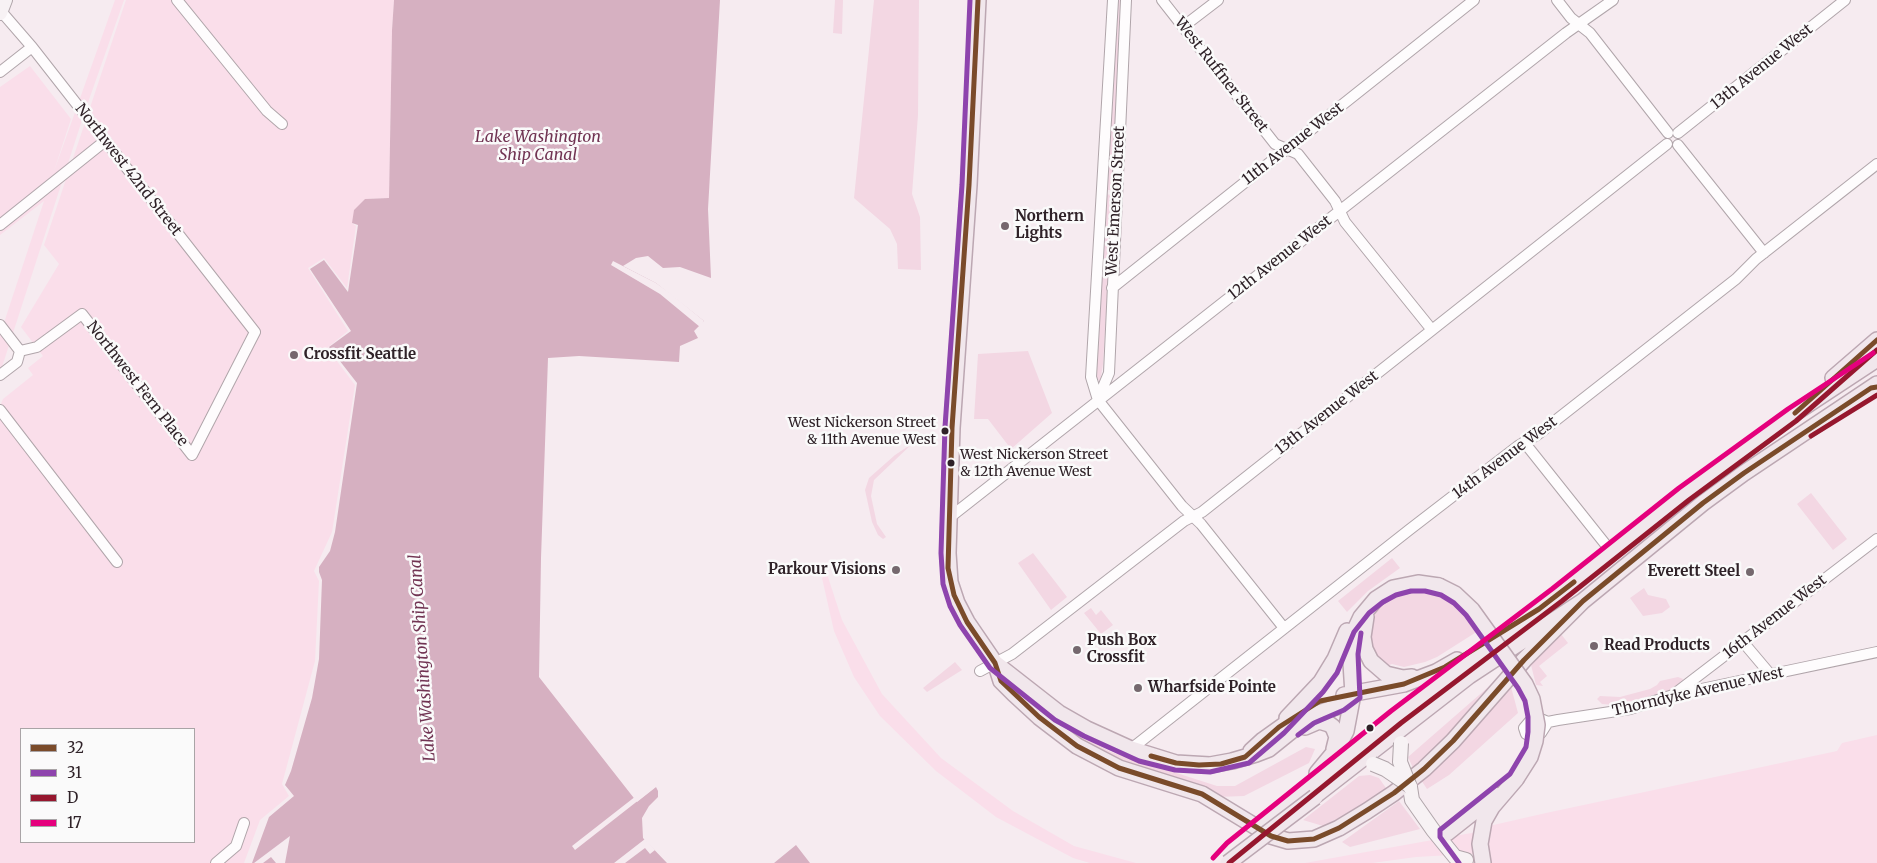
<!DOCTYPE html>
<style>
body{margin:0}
#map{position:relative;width:1877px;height:863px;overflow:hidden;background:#f6ebf0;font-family:Merriweather,serif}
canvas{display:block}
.legend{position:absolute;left:20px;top:728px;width:175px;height:115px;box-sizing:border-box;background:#fafafa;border:1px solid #a9a4a6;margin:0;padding:6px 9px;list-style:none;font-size:15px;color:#2f2228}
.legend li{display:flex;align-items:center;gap:10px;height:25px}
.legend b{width:25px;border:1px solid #a9a4a6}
</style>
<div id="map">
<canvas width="1877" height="863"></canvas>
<ul class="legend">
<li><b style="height:6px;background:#7a4b2a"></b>32</li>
<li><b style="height:6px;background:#8e44ad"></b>31</li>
<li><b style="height:6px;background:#96172e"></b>D</li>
<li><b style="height:6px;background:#e5007d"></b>17</li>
</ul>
</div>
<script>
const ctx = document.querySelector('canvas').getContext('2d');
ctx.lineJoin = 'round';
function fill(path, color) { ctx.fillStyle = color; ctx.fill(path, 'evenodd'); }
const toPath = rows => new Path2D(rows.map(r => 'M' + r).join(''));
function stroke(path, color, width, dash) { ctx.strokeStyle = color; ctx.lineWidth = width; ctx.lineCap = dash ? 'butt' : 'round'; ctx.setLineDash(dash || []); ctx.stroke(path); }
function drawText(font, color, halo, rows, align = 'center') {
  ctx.font = font + ' Merriweather,serif'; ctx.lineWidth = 5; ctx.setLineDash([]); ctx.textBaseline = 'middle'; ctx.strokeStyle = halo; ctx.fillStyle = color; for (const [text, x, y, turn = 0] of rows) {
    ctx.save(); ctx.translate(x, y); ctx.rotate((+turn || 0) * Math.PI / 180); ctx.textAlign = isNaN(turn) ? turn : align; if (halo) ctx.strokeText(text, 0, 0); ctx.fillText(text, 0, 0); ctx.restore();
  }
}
const built = toPath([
 [115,0,124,0,84,114,0,373,0,335,44,201,0,235,0,87,30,66,71,119,53,174],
 [126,0,394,0,392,30,389,198,365,199,352,223,356,226,347,288,324,258,308,268,348,331,327,348,355,385,332,532,314,571,319,581,315,661,282,784,289,796,260,820,244,863,0,863,0,406,3,399,33,375,28,368,43,356,21,327,59,264,44,245],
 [21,729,194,729,194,842,21,842],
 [827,574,842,620,882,694,941,758,1013,811,1074,846,1136,863,1090,863,1073,858,996,817,936,771,880,716,854,677,834,631,822,578],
 [1877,735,1877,863,1490,863,1486,853,1416,857,1372,863,1305,863,1488,830,1489,826,1546,813,1837,751,1842,743]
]);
const green = toPath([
 [835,0,843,0,842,34,833,33],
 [874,0,919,0,918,115,912,194,920,217,921,270,898,269,897,244,890,229,854,198],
 [1117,0,1120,0,1113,190,1105,190],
 [1104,194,1113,195,1103,364,1100,382,1097,378,1096,328],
 [1028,351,1052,413,1011,449,988,419,974,419,978,354],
 [913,443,874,480,871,496,877,524,886,537,883,539,878,535,872,522,865,490,869,478,895,455],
 [1811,493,1847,539,1833,550,1797,504],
 [1033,553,1067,597,1051,610,1018,563],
 [1392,558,1400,568,1368,591,1347,612,1338,601],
 [1644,588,1648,595,1666,599,1670,607,1662,613,1643,616,1630,598],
 [1412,592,1426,592,1438,595,1450,601,1461,609,1478,631,1437,657,1425,662,1404,667,1392,664,1384,667,1371,650,1369,628,1373,617,1379,608,1388,601,1400,595],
 [1091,608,1096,615,1101,610,1113,625,1101,634,1084,613],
 [1561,634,1568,643,1539,666,1547,676,1540,682,1543,686,1536,685,1531,665],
 [955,662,962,670,927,692,923,688],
 [1502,675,1444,741,1413,768,1408,757],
 [1678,677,1683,679,1682,683,1672,691,1616,705,1602,704,1597,699,1600,696,1620,697,1650,689,1657,685,1660,681],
 [1510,683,1518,713,1449,775,1427,789,1421,780,1441,764],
 [1045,717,1111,752,1217,786,1235,786,1306,747,1315,749,1309,763,1244,796,1217,797,1126,766],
 [1370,775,1379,778,1386,788,1381,796,1323,826,1303,820,1359,776],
 [1399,801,1420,829,1350,847,1342,842]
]);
const water = toPath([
 [394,0,720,0,708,209,711,278,680,267,663,268,648,256,636,258,623,266,656,283,704,321,694,331,698,338,680,346,679,362,579,356,548,358,541,558,539,677,637,802,656,787,658,791,658,797,649,806,642,818,643,838,667,863,252,863,269,817,294,796,285,785,291,771,312,698,319,659,322,580,319,572,319,567,330,551,335,532,357,383,329,347,351,331,310,269,324,260,348,292,358,225,352,223,354,210,365,199,389,198,392,30],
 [796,845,810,863,774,863]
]);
const pier = toPath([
 [613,261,656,283,671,294,704,321,700,327,660,294,611,265],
 [654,785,658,785,575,850,572,846,636,796,637,798],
 [290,836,285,863,276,863,271,857,263,863,254,863],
 [645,839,655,850,650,854,645,848,625,863,614,863]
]);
const street = toPath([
 [177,0,267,111,282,124],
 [1113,0,1091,377,1098,400,1182,506,1201,524,1284,628],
 [1162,0,1275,144,1298,154,1335,201,1345,222,1432,330],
 [1557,0,1571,18,1590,33,1668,133],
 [0,10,32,47,255,332,192,455,82,314,37,347,20,351],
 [1184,26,1218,0],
 [0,72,32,47],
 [1678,133,1845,0],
 [1678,145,1764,253],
 [0,225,105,141],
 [1112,288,1474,0],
 [0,325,20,351],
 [0,375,17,362,20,351],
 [1098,399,1109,373,1126,0],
 [0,410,117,562],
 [1524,442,1606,545,1613,551],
 [949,518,1566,33,1613,0],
 [1743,642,1770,674],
 [980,671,1012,654,1184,521,1202,512,1667,144],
 [1677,692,1877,539],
 [1548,722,1541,719,1530,721,1524,728,1526,734,1532,736,1541,733,1548,722,1558,720,1630,709,1673,695,1877,652],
 [1131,749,1409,530,1518,446,1537,435,1736,279,1756,259,1877,164],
 [216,863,236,846,244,823]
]);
const secondary = toPath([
 [0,13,5,0],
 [1410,787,1412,800,1433,830,1455,857,1466,860]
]);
const primary = toPath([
 [978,0,969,185,952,428,948,553,950,582,957,603,967,622,995,663,1059,713,1087,729,1131,749,1176,763,1210,765,1232,761,1256,754,1269,749,1310,716,1336,707,1353,694],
 [1833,378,1877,340],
 [1366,617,1363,637,1365,649,1371,661,1386,674,1403,678,1412,677],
 [996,665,1001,681,1014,694,1039,717,1077,746,1119,768,1202,794,1271,836,1288,841,1314,839,1339,828,1367,811,1394,793,1424,769,1453,741,1524,660,1583,601],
 [1344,695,1404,684,1436,672,1457,660],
 [1287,718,1321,682,1335,659,1347,631],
 [1305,727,1319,721,1329,724,1333,727,1337,737,1334,749],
 [1251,751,1263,740,1298,715],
 [1317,773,1336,750,1346,731,1353,694,1350,647,1353,634,1361,617,1376,599,1393,588,1418,583,1439,586],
 [1316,795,1469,676,1583,601,1703,503,1744,473,1877,384],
 [1264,824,1396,717,1557,595,1684,494,1792,415,1877,359],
 [1447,833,1495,795],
 [1483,863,1480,844,1484,821,1492,807,1516,779]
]);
const secondaryBridge = toPath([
 [1401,743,1400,762,1410,787],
 [1373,764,1385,769,1410,786]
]);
const primaryBridge = toPath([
 [1439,586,1455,594,1472,610,1525,684,1532,699,1537,725,1535,741,1530,757,1516,779],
 [1228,863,1315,797]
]);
const bus1 = toPath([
 [978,0,969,185,952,428,948,568,954,595,967,622,995,663,1001,681,1039,717,1077,746,1119,768,1202,794,1271,836,1288,841,1314,839,1339,828,1394,793,1424,769,1453,741,1524,660,1583,601,1703,503,1744,473,1871,388,1877,387],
 [1795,413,1877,340],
 [1151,756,1176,763,1199,765,1221,764,1245,757,1279,727,1320,701,1404,684,1445,667,1539,609,1574,582]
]);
const bus2 = toPath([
 [970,0,962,185,945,427,941,553,943,584,950,606,960,625,990,668,1055,720,1084,736,1139,761,1175,770,1210,772,1249,763,1284,733,1323,692,1337,673,1354,632,1369,613,1383,602,1396,595,1411,591,1425,591,1441,595,1454,603,1466,615,1518,688,1525,701,1528,717,1528,732,1526,747,1510,774,1440,830,1440,837,1459,863],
 [1298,735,1314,723,1344,710,1360,698,1358,654,1361,633]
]);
const bus3 = toPath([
 [1811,436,1877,395],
 [1229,863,1401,723,1562,601,1689,500,1796,421,1877,350]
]);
const bus4 = toPath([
 [1213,858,1227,843,1391,711,1552,589,1679,488,1788,409,1873,353]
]);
const markers = [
 [1005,226,5,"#75686e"],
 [294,355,5,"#75686e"],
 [945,431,4.5,"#2f2228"],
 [951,463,4.5,"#2f2228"],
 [896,570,5,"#75686e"],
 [1750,572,5,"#75686e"],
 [1594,646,5,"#75686e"],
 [1077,650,5,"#75686e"],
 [1138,688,5,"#75686e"],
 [1370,728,4.5,"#2f2228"]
];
const busNames = [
 ["West Nickerson Street",936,423],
 ["& 11th Avenue West",936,440],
 ["West Nickerson Street",960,455,"left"],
 ["& 12th Avenue West",960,472,"left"]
];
const streetNames = [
 ["13th Avenue West",1762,67,-39],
 ["West Ruffner Street",1221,75,52],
 ["11th Avenue West",1293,144,-38],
 ["Northwest 42nd Street",128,170,52],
 ["West Emerson Street",1116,201,-87],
 ["12th Avenue West",1280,258,-38],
 ["Northwest Fern Place",137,384,52],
 ["13th Avenue West",1327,413,-38],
 ["14th Avenue West",1505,458,-37],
 ["16th Avenue West",1775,617,-38],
 ["Thorndyke Avenue West",1698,692,-13]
];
const poiNames = [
 ["Northern",1015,217],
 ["Lights",1015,234],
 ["Crossfit Seattle",304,355],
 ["Parkour Visions",886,570,"right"],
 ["Everett Steel",1740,572,"right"],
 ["Push Box",1087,641],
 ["Crossfit",1087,658],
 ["Read Products",1604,646],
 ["Wharfside Pointe",1148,688]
];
const waterNames = [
 ["Lake Washington",538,137],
 ["Ship Canal",538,155],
 ["Lake Washington Ship Canal",423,658,-94]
];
fill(built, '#fadeea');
fill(green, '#f3d7e3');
fill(water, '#d6b0c1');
fill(pier, '#f6ebf0');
stroke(street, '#b0a5aa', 12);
stroke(secondary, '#b0a5aa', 16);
stroke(primary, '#bca7b2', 18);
stroke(street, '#fefcfd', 10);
stroke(secondary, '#f7f2f4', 14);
stroke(primary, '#f1e7ec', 15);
stroke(secondaryBridge, '#b0a5aa', 16, []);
stroke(primaryBridge, '#bca7b2', 18, []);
stroke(secondaryBridge, '#f7f2f4', 14);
stroke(primaryBridge, '#f1e7ec', 15);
stroke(bus1, '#7a4b2a', 5);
stroke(bus2, '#8e44ad', 5);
stroke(bus3, '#96172e', 5);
stroke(bus4, '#e5007d', 5);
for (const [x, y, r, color] of markers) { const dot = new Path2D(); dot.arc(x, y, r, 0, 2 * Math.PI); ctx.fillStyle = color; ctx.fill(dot); stroke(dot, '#fafafa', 2); }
drawText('14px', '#2f2228', '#fafafa', busNames, 'right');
drawText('15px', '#2f2228', '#fafafa', streetNames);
drawText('bold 15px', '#2f2228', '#fafafa', poiNames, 'left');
drawText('italic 16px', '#713453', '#fafafa', waterNames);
</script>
